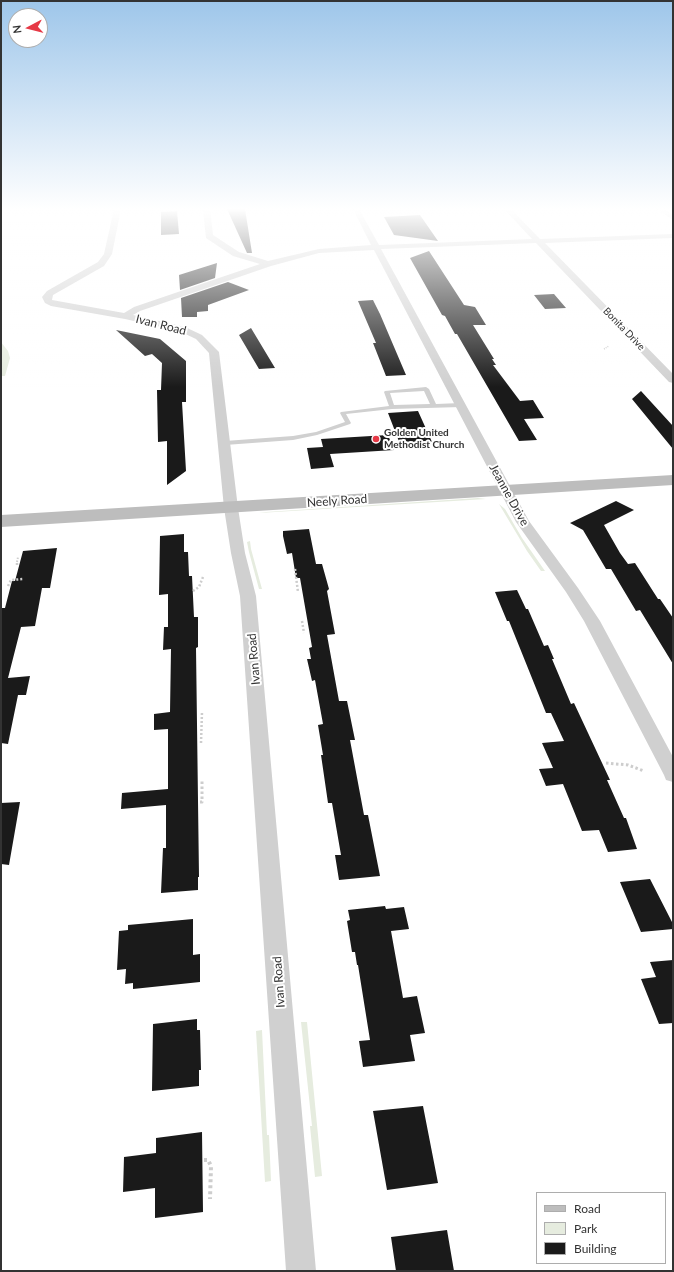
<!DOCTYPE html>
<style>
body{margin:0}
#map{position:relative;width:674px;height:1272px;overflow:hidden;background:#fff;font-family:Lato,sans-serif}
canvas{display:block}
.frame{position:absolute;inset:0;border:2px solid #333;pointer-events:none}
.legend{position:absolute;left:536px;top:1192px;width:130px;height:72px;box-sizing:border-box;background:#fff;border:1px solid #adadad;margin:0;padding:5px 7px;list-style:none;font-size:12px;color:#333}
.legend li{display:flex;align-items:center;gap:8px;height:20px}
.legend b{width:20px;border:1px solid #adadad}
.north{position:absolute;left:8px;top:8px;width:40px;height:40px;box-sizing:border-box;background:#fff;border:1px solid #adadad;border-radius:50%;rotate:263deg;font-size:11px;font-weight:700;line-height:16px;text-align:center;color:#333}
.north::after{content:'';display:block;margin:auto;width:14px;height:18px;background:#e63946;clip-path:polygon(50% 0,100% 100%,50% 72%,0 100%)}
</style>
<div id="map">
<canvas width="674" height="1272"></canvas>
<div class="frame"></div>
<ul class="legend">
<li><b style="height:5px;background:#bdbdbd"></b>Road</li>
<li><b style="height:11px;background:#e6ecdf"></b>Park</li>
<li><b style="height:11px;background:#1a1a1a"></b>Building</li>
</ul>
<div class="north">N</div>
</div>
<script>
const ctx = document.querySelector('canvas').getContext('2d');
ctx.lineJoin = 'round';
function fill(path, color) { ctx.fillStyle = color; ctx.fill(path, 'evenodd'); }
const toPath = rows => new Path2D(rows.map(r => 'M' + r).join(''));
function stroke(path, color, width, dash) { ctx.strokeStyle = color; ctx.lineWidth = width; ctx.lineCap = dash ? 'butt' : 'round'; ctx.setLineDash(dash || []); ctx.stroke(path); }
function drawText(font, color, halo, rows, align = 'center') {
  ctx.font = font + ' Lato,sans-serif'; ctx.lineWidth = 4; ctx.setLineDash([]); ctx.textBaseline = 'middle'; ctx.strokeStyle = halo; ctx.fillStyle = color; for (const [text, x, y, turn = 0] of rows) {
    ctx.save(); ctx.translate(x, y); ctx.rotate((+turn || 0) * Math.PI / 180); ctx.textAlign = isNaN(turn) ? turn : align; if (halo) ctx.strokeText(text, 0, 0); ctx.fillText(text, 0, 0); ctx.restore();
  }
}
const green = toPath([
 [1,342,8,351,10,358,5,376,1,376],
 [478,498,486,499,259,513,266,512],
 [499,504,505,509,522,538,545,571,541,571,527,551],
 [250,541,251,549,262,589,259,589,249,552,247,542],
 [301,1022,307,1022,322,1176,315,1177,310,1126,312,1126],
 [262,1030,267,1135,269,1135,271,1181,265,1182,256,1031]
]);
const building = toPath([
 [227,209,245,209,252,253,247,253],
 [177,211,179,234,161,235,161,212],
 [420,215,438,241,394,235,384,217],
 [429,251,464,305,475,307,486,325,473,325,494,359,492,359,496,365,493,365,520,401,533,400,544,418,524,419,537,440,519,441,457,334,455,334,445,316,442,315,410,258],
 [217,263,215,278,180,290,179,275],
 [228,282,249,290,208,305,208,311,197,312,197,317,182,317,181,298],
 [554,294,566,308,545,309,534,295],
 [373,300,380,314,406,375,386,376,373,343,376,343,358,301],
 [251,328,275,368,259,369,239,335],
 [116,330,160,339,186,361,186,402,182,402,186,471,167,485,167,441,158,442,157,390,161,390,162,363,152,354,145,356],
 [641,391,673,426,673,449,632,399],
 [418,411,432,442,400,444,388,413],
 [388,435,394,450,330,454,334,467,311,469,307,448,323,447,321,439],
 [616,501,634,510,604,525,620,553,628,564,635,563,658,599,660,599,673,618,673,664,640,610,636,611,611,569,606,569,583,530,570,523],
 [309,529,316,564,322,564,329,589,327,591,335,634,327,635,339,701,347,701,355,740,350,740,364,815,368,815,380,876,339,880,335,855,341,855,332,803,328,803,321,755,323,755,318,725,323,724,315,680,312,681,307,659,311,659,309,648,312,647,300,578,296,578,292,553,287,554,283,536,283,531],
 [184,534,184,552,188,552,189,576,192,576,194,617,198,617,198,647,196,648,199,877,198,877,198,890,161,893,163,848,166,848,166,805,121,809,122,793,168,789,168,729,154,730,154,714,170,712,171,649,163,650,164,627,168,627,168,594,159,595,160,536],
 [57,548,50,588,42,588,35,626,21,627,8,678,30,676,26,695,18,695,8,744,1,743,1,608,5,608,12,581,15,581,23,551],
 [517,590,526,609,528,609,544,646,548,645,554,659,552,659,571,704,574,703,610,780,607,780,624,818,626,818,637,849,608,852,599,830,582,831,563,784,546,786,539,769,553,768,542,743,564,741,551,713,546,713,509,621,507,621,495,592],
 [20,802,9,865,1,864,1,803],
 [650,879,673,924,673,929,641,932,620,882],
 [385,906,386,909,404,907,409,929,391,931,403,998,417,996,425,1033,410,1035,415,1061,363,1067,359,1041,370,1040,358,965,357,965,355,952,352,952,347,921,350,920,348,910],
 [193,919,193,955,200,954,200,982,133,989,133,983,125,984,126,969,117,970,119,931,128,930,128,925],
 [673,960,673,1023,659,1024,641,979,656,977,650,962],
 [197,1019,197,1030,200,1030,201,1070,199,1070,199,1086,152,1091,153,1024],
 [423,1106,438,1183,387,1190,373,1111],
 [202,1132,203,1212,155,1218,155,1188,123,1192,124,1157,156,1153,156,1138],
 [447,1230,454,1271,396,1271,391,1237]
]);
const pathFar4 = toPath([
 [604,349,609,346]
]);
const pathFar3 = toPath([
 [17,562,18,557]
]);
const pathFar2 = toPath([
 [17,565,17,561],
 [295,569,298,592],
 [8,586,11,580,23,579],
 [193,591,199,587,203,577],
 [302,621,304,633],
 [201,743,202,712]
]);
const pathFar1 = toPath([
 [606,763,628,765,644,771],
 [200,802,202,802,202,780]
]);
const path = toPath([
 [204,1160,208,1160,211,1166,210,1199]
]);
const lane = toPath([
 [426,387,429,389,436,404,461,403,464,405,461,407,392,409,346,414,351,423,350,424,317,435,293,440,225,445,222,443,225,441,293,436,316,432,345,422,340,413,341,412,389,406,384,392,385,391,426,387],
 [424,391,430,404,394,405,390,393,424,391]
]);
const street = toPath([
 [114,209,121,209,112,254,104,266,53,295,52,300,124,313,134,307,260,264,233,256,206,238,203,209,210,209,213,235,239,252,268,261,319,249,371,245,353,209,359,209,379,245,532,239,504,209,511,209,540,239,673,234,673,238,545,243,673,374,673,383,669,382,536,243,381,249,529,521,578,588,600,621,673,757,673,782,666,780,664,775,584,621,566,592,516,522,374,250,319,253,271,266,140,311,133,315,185,327,202,335,219,352,238,508,245,553,256,596,316,1271,286,1271,240,596,231,553,224,508,209,353,196,339,179,331,125,319,51,306,45,303,42,297,47,291,98,262,104,254,114,209],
 [657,209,664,209,673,215,673,220,657,209]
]);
const secondary = toPath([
 [673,475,673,485,1,527,1,515,673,475]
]);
const markers = [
 [376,439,4,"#e63946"]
];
const farStreetnames = [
 ["Bonita Drive",624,329,46]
];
const farPoinames = [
 ["Golden United",384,433],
 ["Methodist Church",384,445]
];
const streetNames = [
 ["Ivan Road",161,325,14],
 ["Jeanne Drive",509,495,61],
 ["Neely Road",337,501,-4],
 ["Ivan Road",254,659,-95],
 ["Ivan Road",279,982,-94]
];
fill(green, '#e6ecdf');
fill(building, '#1a1a1a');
stroke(pathFar4, '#cdcdcd', 1.5, [1, 1]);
stroke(pathFar3, '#cdcdcd', 2, [1.5, 1.5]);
stroke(pathFar2, '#cdcdcd', 2.5, [2, 2]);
stroke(pathFar1, '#cdcdcd', 3, [2.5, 2.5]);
stroke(path, '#cdcdcd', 4, [3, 3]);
fill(lane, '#d0d0d0');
fill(street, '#d0d0d0');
fill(secondary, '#bdbdbd');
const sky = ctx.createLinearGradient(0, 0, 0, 387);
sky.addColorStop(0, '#9ec6ea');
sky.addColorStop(0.54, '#fff');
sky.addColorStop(1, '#ffffff00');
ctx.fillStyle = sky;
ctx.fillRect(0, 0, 674, 387);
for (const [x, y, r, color] of markers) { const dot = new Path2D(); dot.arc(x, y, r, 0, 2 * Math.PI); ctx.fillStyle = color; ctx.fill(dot); stroke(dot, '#fff', 1.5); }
drawText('10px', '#333', '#fff', farStreetnames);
drawText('bold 10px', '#333', '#fff', farPoinames, 'left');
drawText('12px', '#333', '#fff', streetNames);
</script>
